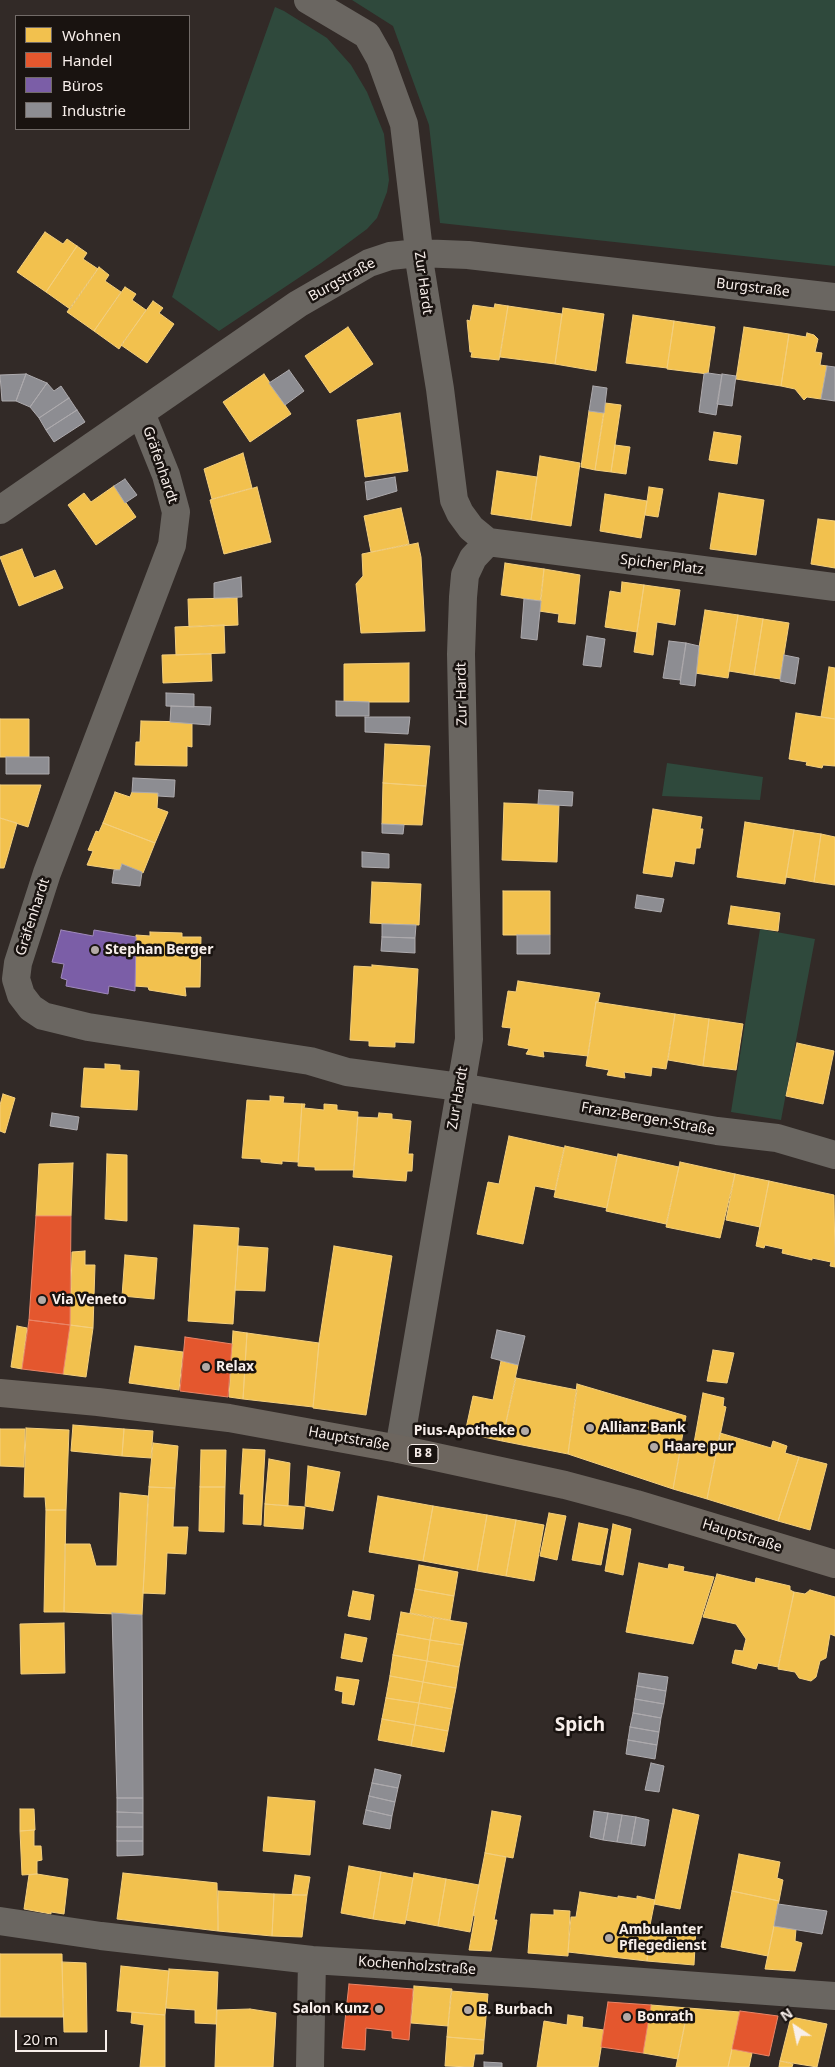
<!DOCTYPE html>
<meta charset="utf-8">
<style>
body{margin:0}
#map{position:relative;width:835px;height:2067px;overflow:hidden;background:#322a27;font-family:"Noto Sans",sans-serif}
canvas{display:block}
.legend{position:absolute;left:15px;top:15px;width:175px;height:115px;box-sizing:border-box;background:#191310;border:1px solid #726b68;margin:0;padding:6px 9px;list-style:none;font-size:15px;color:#f8efeb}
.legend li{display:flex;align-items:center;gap:10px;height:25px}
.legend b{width:25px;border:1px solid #726b68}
.north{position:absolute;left:770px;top:2002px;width:50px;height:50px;-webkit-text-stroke:4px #191310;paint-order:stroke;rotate:326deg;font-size:14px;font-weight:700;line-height:20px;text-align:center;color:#f8efeb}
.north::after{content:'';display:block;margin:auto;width:18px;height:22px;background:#f8efeb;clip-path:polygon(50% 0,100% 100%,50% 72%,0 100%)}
.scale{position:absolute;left:15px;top:2030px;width:92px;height:22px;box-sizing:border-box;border:2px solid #f8efeb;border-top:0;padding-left:6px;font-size:15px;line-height:18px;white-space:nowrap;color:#f8efeb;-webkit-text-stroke:4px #191310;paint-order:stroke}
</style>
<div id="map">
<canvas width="835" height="2067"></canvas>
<ul class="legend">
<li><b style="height:14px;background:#f2c14e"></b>Wohnen</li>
<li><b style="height:14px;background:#e4572e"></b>Handel</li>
<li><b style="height:14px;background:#7b5ea7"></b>Büros</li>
<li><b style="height:14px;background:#8d8d92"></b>Industrie</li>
</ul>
<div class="north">N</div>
<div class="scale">20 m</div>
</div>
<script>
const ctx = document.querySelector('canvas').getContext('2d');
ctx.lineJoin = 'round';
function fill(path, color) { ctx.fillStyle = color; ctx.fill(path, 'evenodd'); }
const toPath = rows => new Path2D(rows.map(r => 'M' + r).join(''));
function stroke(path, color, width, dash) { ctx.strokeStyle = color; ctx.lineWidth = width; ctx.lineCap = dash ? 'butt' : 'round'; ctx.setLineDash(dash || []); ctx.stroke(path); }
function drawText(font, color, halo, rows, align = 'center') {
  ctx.font = font + ' "Noto Sans",sans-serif'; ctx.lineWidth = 5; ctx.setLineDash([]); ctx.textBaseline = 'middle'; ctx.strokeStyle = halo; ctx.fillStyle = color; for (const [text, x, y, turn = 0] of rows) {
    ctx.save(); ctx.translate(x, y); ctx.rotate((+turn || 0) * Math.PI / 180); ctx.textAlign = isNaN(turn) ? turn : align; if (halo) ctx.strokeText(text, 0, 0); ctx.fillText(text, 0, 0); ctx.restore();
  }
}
const green = toPath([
 [352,0,835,0,835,266,440,223,429,125,393,26],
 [275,7,284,11,327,38,351,65,367,92,384,134,389,180,387,192,377,218,367,229,321,263,219,331,172,297],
 [667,763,763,777,760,800,662,796],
 [760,929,815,939,781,1120,731,1112]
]);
const homes = toPath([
 [45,232,63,244,67,239,77,246,46,292,17,272,45,232],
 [77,246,87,253,83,259,98,269,70,309,46,292,77,246],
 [99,267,109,275,105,281,121,292,94,331,67,312,99,267],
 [125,287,136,294,132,300,146,310,119,349,94,331,125,287],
 [153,301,163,308,159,313,174,324,147,363,121,345,153,301],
 [495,304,508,306,499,360,471,357,472,352,470,352,467,320,470,321,473,305,494,308,495,304],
 [508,306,562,314,555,364,500,357,508,306],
 [563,308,604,314,596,371,555,364,563,308],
 [633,315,674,321,667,368,626,363,633,315],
 [674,321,715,327,708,374,667,369,674,321],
 [348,327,373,364,330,393,305,356,348,327],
 [744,327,789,334,781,386,736,379,744,327],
 [807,333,814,335,818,339,815,352,822,353,820,365,827,366,821,399,807,397,804,400,795,389,781,386,789,334,806,337,807,333],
 [264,374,291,414,250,442,223,402,264,374],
 [605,403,621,405,611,472,595,470,605,403],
 [589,411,604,413,595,470,581,467,589,411],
 [400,413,408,471,365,477,357,420,400,413],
 [714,432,741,436,737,464,709,460,714,432],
 [615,445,630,447,626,474,611,472,615,445],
 [243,453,252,488,212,499,204,469,243,453],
 [540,456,580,463,571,526,531,520,540,456],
 [497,471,537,477,531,520,491,514,497,471],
 [114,486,136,517,96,545,68,505,84,493,91,502,114,486],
 [257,487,271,542,224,554,210,500,257,487],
 [649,487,663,489,658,517,645,515,649,487],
 [719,493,764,500,756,555,710,549,719,493],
 [605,494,647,501,641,538,600,531,605,494],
 [401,508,409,544,371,552,364,516,401,508],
 [818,519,835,521,835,568,811,564,818,519],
 [418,543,421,557,425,631,361,633,356,584,363,576,362,554,418,543],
 [22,549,34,578,55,570,63,588,19,606,0,557,22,549],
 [505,563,544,569,541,601,501,595,505,563],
 [544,569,580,575,575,624,558,622,559,614,539,611,544,569],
 [622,582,644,585,637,632,605,627,610,591,621,593,622,582],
 [644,585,680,590,675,625,657,622,653,655,634,652,644,585],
 [237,598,238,625,189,627,188,599,237,598],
 [705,610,738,615,728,678,695,673,705,610],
 [738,615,763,619,754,675,729,671,738,615],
 [763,619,789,623,780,679,754,675,763,619],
 [224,625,225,653,176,655,175,627,224,625],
 [211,654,212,681,163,683,162,655,211,654],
 [409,663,409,702,344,702,344,664,409,663],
 [829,667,835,668,835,719,821,717,829,667],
 [796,713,835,719,835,766,823,765,822,768,806,765,807,762,789,759,796,713],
 [0,719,29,719,29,757,0,757,0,719],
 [141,721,192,722,192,747,187,746,187,766,135,765,136,742,140,742,141,721],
 [385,744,430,746,426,786,383,783,385,744],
 [383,783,426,786,422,825,382,824,383,783],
 [0,785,41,785,28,827,0,818,0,785],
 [115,792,130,797,132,792,158,793,157,808,168,812,155,843,103,823,115,792],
 [504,803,559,805,557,862,502,860,504,803],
 [653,809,702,817,700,829,703,829,700,848,696,848,694,864,675,861,672,877,643,873,653,809],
 [0,818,17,823,4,868,0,868,0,818],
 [745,822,794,830,785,884,737,877,745,822],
 [103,823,155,843,143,873,122,864,120,870,87,865,93,851,88,850,96,831,99,832,103,823],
 [794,830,821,834,814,882,786,877,794,830],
 [821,834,835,837,835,885,814,882,821,834],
 [372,882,421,884,419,925,370,923,372,882],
 [503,891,550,891,550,935,503,935,503,891],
 [731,906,780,913,778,931,728,924,731,906],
 [150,932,182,933,182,937,201,937,200,987,185,987,186,996,149,990,148,987,134,986,136,935,150,936,150,932],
 [372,965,418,969,414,1043,395,1042,395,1047,369,1046,369,1041,350,1040,354,966,372,967,372,965],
 [518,981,600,993,598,1002,596,1002,588,1056,543,1051,544,1057,526,1054,529,1049,508,1045,511,1028,502,1027,508,991,516,992,518,981],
 [596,1002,675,1014,666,1069,652,1067,651,1076,624,1072,625,1078,607,1075,609,1070,586,1066,596,1002],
 [675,1014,709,1019,703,1066,668,1060,675,1014],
 [709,1019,743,1024,736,1070,703,1066,709,1019],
 [797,1043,834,1051,823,1104,786,1096,797,1043],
 [105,1064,120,1065,120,1070,139,1071,137,1110,81,1107,84,1068,105,1069,105,1064],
 [3,1094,15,1098,5,1133,0,1131,0,1105,3,1094],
 [270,1096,284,1097,283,1103,302,1104,298,1162,282,1161,282,1164,261,1162,261,1159,242,1158,247,1100,270,1101,270,1096],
 [302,1104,305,1104,304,1108,324,1110,324,1104,337,1105,337,1110,358,1112,354,1170,315,1170,315,1167,298,1166,302,1104],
 [379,1113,392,1114,392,1119,411,1121,408,1154,413,1154,412,1171,407,1171,406,1181,353,1177,358,1117,378,1118,379,1113],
 [509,1136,564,1148,555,1190,535,1186,523,1244,477,1234,488,1182,499,1184,509,1136],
 [565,1146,617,1157,607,1208,554,1197,565,1146],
 [107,1154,127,1155,127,1221,105,1219,107,1154],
 [618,1154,679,1167,666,1224,606,1211,618,1154],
 [680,1162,735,1174,720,1238,666,1227,680,1162],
 [73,1163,71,1216,36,1216,39,1164,73,1163],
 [735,1174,769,1181,760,1227,726,1220,735,1174],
 [769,1181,834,1195,835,1267,830,1266,831,1262,812,1258,812,1260,782,1253,783,1249,765,1245,764,1248,756,1246,769,1181],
 [194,1225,239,1228,233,1324,188,1321,194,1225],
 [238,1246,268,1248,265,1291,235,1290,238,1246],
 [334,1246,392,1256,366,1415,313,1408,319,1343,334,1246],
 [85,1251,85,1265,95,1265,93,1328,70,1325,72,1252,85,1251],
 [125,1255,157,1258,154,1299,122,1296,125,1255],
 [70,1325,93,1328,86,1377,63,1374,70,1325],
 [17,1326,27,1328,22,1369,11,1367,17,1326],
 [233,1331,247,1333,243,1399,229,1397,233,1331],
 [247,1333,319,1343,313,1407,243,1399,247,1333],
 [135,1346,183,1352,179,1390,129,1383,135,1346],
 [713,1350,734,1353,727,1383,707,1381,713,1350],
 [501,1361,518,1365,502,1441,465,1433,473,1396,493,1400,501,1361],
 [516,1378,577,1390,568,1454,502,1441,516,1378],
 [577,1384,686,1416,673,1489,568,1454,577,1384],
 [703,1393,724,1398,723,1406,726,1407,707,1499,673,1489,680,1452,692,1454,703,1393],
 [73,1425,124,1429,122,1456,71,1451,73,1425],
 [26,1428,69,1430,66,1510,46,1510,45,1497,24,1497,26,1428],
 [0,1429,25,1429,24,1467,0,1466,0,1429],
 [124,1429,153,1431,151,1458,122,1456,124,1429],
 [720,1433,771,1448,773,1441,787,1446,785,1453,799,1457,778,1521,707,1499,720,1433],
 [153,1443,178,1446,175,1488,149,1487,153,1443],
 [243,1449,265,1450,261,1525,243,1524,244,1494,240,1494,243,1449],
 [201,1450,226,1450,225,1487,200,1487,201,1450],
 [799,1457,827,1464,810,1530,778,1521,799,1457],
 [269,1459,290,1463,288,1506,265,1504,269,1459],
 [308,1466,340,1472,333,1511,305,1506,308,1466],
 [149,1487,175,1488,173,1527,188,1527,186,1554,167,1553,165,1594,143,1593,149,1487],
 [200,1487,225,1487,224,1532,199,1531,200,1487],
 [120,1493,148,1496,142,1615,64,1612,65,1544,90,1544,96,1566,117,1566,120,1493],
 [378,1496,433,1506,423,1561,369,1552,378,1496],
 [265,1504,305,1507,303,1529,264,1526,265,1504],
 [433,1506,487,1515,477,1571,423,1561,433,1506],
 [46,1510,66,1510,64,1612,44,1612,46,1510],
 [549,1513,566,1516,557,1560,540,1556,549,1513],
 [487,1515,516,1520,506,1576,477,1571,487,1515],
 [516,1520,544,1525,534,1581,506,1576,516,1520],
 [579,1523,608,1529,601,1565,572,1560,579,1523],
 [613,1524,631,1529,623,1575,605,1571,613,1524],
 [639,1563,668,1569,669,1564,684,1567,683,1571,714,1577,693,1644,626,1632,639,1563],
 [419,1565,458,1572,454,1596,415,1589,419,1565],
 [717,1574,755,1583,756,1578,790,1586,790,1590,794,1592,778,1667,758,1663,756,1669,732,1663,735,1650,743,1651,746,1639,736,1624,703,1617,717,1574],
 [415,1589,454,1596,450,1620,410,1613,415,1589],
 [810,1590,835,1597,835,1636,830,1634,826,1658,820,1661,816,1677,811,1681,799,1678,795,1672,778,1669,794,1592,805,1594,810,1590],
 [353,1591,374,1595,370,1620,348,1616,353,1591],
 [401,1612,434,1618,430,1640,397,1634,401,1612],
 [434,1618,467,1623,463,1645,430,1640,434,1618],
 [64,1623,65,1673,21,1674,20,1624,64,1623],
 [345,1634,367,1638,362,1662,341,1658,345,1634],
 [397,1634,430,1640,427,1661,393,1655,397,1634],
 [430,1640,463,1645,459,1667,427,1661,430,1640],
 [393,1655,427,1661,423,1682,390,1676,393,1655],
 [427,1661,459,1667,456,1688,423,1682,427,1661],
 [390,1676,423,1682,419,1703,386,1698,390,1676],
 [337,1677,359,1680,354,1705,342,1703,343,1692,335,1690,337,1677],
 [423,1682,456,1688,452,1709,419,1703,423,1682],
 [386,1698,419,1703,415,1725,382,1719,386,1698],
 [419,1703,452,1709,448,1731,415,1725,419,1703],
 [382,1719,415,1725,411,1746,378,1740,382,1719],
 [415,1725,448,1731,444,1752,411,1746,415,1725],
 [268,1797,315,1801,310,1855,263,1851,268,1797],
 [20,1809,34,1809,35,1830,20,1831,20,1809],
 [673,1809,699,1815,680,1909,654,1904,673,1809],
 [492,1811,521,1816,513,1858,485,1853,492,1811],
 [34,1830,34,1846,41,1846,42,1860,37,1861,37,1874,22,1875,20,1831,34,1830],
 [485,1853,506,1857,494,1920,497,1920,491,1951,469,1950,475,1916,473,1915,485,1853],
 [739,1854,780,1862,777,1878,783,1880,779,1901,732,1891,739,1854],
 [349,1866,381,1872,373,1919,341,1913,349,1866],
 [381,1872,413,1878,405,1924,373,1919,381,1872],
 [123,1873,217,1883,218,1931,117,1919,123,1873],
 [414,1873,446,1879,438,1926,406,1920,414,1873],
 [37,1874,68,1879,64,1914,51,1912,51,1914,24,1909,29,1875,37,1874],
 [295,1875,310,1877,307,1895,292,1895,295,1875],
 [446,1879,479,1885,470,1932,438,1926,446,1879],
 [218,1891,274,1894,272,1936,218,1931,218,1891],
 [732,1891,779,1901,768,1956,721,1947,732,1891],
 [580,1892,618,1898,618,1896,637,1899,637,1896,655,1900,650,1925,647,1961,568,1952,571,1917,576,1917,580,1892],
 [274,1894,307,1895,302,1937,272,1936,274,1894],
 [554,1910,570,1911,568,1956,528,1953,531,1914,554,1915,554,1910],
 [650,1925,696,1928,694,1965,647,1961,650,1925],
 [774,1926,796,1929,795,1941,802,1943,795,1971,765,1969,774,1926],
 [0,1954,62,1954,63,2017,0,2017,0,1954],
 [62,1962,86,1963,87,2032,64,2032,62,1962],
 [121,1966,169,1971,165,2015,117,2011,121,1966],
 [169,1969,218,1972,216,2024,195,2023,195,2010,166,2008,169,1969],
 [414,1986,452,1989,448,2026,411,2023,414,1986],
 [451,1991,488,1994,484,2040,447,2037,451,1991],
 [651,2005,688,2008,678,2059,643,2053,651,2005],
 [688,2008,740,2012,728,2067,676,2067,688,2008],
 [250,2009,276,2013,273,2067,215,2067,217,2010,250,2009],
 [132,2012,165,2015,165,2067,140,2067,144,2025,131,2023,132,2012],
 [568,2015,583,2017,582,2027,604,2030,598,2067,537,2067,544,2021,567,2025,568,2015],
 [791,2017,827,2024,817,2067,780,2061,791,2017],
 [447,2037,484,2040,483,2054,475,2054,473,2067,445,2066,447,2037],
 [732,2049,752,2053,749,2067,728,2067,732,2049],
 [780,2061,793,2064,792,2067,779,2067,780,2061]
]);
const shops = toPath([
 [36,1216,71,1216,70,1325,29,1320,36,1216],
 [29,1320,70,1325,63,1374,22,1369,29,1320],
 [185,1337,232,1344,228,1397,180,1391,185,1337],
 [349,1984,413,1989,409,2040,392,2038,392,2031,366,2028,365,2050,342,2048,349,1984],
 [608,2002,651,2005,643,2053,601,2047,608,2002],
 [740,2011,778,2016,769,2056,732,2049,740,2011]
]);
const offices = toPath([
 [61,930,93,936,94,930,136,937,135,991,109,986,108,994,66,986,67,980,61,978,64,964,52,962,61,930]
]);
const industry = toPath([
 [827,366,835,367,835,401,821,399,827,366],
 [289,370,304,391,285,405,269,383,289,370],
 [708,373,722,375,716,415,699,412,704,374,708,373],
 [26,374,47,383,30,407,16,401,26,374],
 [26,374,16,401,2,401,0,375,26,374],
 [722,374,736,376,732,406,717,404,722,374],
 [47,383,54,391,61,386,69,398,39,418,30,407,47,383],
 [593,386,607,388,604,413,589,411,593,386],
 [69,398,77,410,46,430,39,418,69,398],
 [77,410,85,422,54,442,46,430,77,410],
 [395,477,397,491,367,500,365,482,395,477],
 [125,479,137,495,125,503,114,486,125,479],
 [241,577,242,597,214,598,214,583,241,577],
 [524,599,541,601,537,640,521,638,524,599],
 [587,636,605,639,601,667,583,665,587,636],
 [669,641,686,643,680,680,663,678,669,641],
 [686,643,699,646,695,686,680,684,686,643],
 [784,655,799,658,795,684,780,681,784,655],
 [166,693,194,694,194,707,166,706,166,693],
 [336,701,369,702,369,716,336,716,336,701],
 [171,706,211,707,210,725,170,722,171,706],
 [365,717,410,717,408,734,365,732,365,717],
 [6,757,49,757,49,774,6,774,6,757],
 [133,778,175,780,174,797,158,796,158,793,132,792,133,778],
 [539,790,573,792,572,806,538,804,539,790],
 [382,824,404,825,403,834,382,833,382,824],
 [362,852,389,854,389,868,362,867,362,852],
 [122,864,142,872,140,886,112,883,114,870,120,870,122,864],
 [637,895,664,899,661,912,635,908,637,895],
 [382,924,416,925,415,938,382,937,382,924],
 [517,935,550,935,550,954,517,954,517,935],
 [382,937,415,938,415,953,381,951,382,937],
 [52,1113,79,1117,77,1130,50,1126,52,1113],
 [497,1330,525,1336,518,1365,491,1358,497,1330],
 [112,1613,142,1615,143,1798,117,1798,112,1613],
 [639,1673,668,1677,666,1691,637,1686,639,1673],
 [637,1686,666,1691,664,1704,635,1699,637,1686],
 [635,1699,664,1704,661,1718,633,1713,635,1699],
 [633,1713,661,1718,659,1732,630,1727,633,1713],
 [630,1727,659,1732,657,1745,628,1740,630,1727],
 [628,1740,657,1745,655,1759,626,1754,628,1740],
 [651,1763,664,1766,659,1792,645,1790,651,1763],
 [375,1769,401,1775,398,1788,372,1783,375,1769],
 [372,1783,398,1788,395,1802,369,1796,372,1783],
 [369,1796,395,1802,392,1816,366,1810,369,1796],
 [117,1798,143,1798,143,1813,117,1812,117,1798],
 [366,1810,392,1816,390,1829,363,1824,366,1810],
 [594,1811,608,1813,603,1840,590,1837,594,1811],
 [117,1812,143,1813,143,1827,117,1827,117,1812],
 [608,1813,622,1815,617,1842,603,1840,608,1813],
 [622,1815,636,1817,631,1844,617,1842,622,1815],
 [636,1817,649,1820,645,1846,631,1844,636,1817],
 [117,1827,143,1827,143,1841,117,1841,117,1827],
 [117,1841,143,1841,143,1855,117,1856,117,1841],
 [778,1904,827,1911,822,1934,774,1926,778,1904],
 [484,2062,502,2063,502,2067,484,2067,484,2062]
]);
const street = toPath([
 [308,0,367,35,380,58,404,124,418,242,418,253,440,389,454,500,460,513,471,528,488,542],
 [141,413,166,475,176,512,172,545,47,873,18,963,16,979,21,995,31,1008,43,1016,88,1027,310,1061,347,1072,460,1087,717,1131,777,1138,835,1155],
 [0,510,298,304,369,263,390,256,418,253,468,255,835,297],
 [488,542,835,587],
 [399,1449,469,1039,461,654,463,597,465,575,473,558,488,542],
 [0,1921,101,1936,312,1960,534,1974,835,1996],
 [310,2067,312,1960]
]);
const primary = toPath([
 [0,1393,98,1402,229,1418,399,1449,565,1485,636,1504,835,1564]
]);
const markers = [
 [95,950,5,"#b3aaa6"],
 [42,1300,5,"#b3aaa6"],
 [206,1367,5,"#b3aaa6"],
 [590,1428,5,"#b3aaa6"],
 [525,1431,5,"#b3aaa6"],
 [654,1447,5,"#b3aaa6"],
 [609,1938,5,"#b3aaa6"],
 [379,2009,5,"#b3aaa6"],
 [468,2010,5,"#b3aaa6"],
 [627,2017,5,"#b3aaa6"]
];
const shields = [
 [423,1454,30]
];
const shieldNames = [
 ["B 8",423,1454]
];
const streetNames = [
 ["Burgstraße",342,280,-29],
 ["Zur Hardt",423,283,82],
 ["Burgstraße",753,288,7],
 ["Gräfenhardt",160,465,71],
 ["Spicher Platz",662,565,7],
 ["Zur Hardt",462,694,-91],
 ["Gräfenhardt",33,917,-72],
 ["Zur Hardt",458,1098,-80],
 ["Franz-Bergen-Straße",648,1119,10],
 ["Hauptstraße",349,1439,10],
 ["Hauptstraße",742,1536,17],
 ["Kochenholzstraße",417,1966,4]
];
const poiNames = [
 ["Stephan Berger",105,950],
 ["Via Veneto",52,1300],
 ["Relax",216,1367],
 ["Allianz Bank",600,1428],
 ["Pius-Apotheke",515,1431,"right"],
 ["Haare pur",664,1447],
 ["Ambulanter",619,1930],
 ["Pflegedienst",619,1946],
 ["Salon Kunz",369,2009,"right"],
 ["B. Burbach",478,2010],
 ["Bonrath",637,2017]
];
const districtNames = [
 ["Spich",580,1726]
];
fill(green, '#2f493c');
fill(homes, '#f2c14e');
stroke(homes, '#f4cf7d', 1);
fill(shops, '#e4572e');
stroke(shops, '#ea8567', 1);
fill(offices, '#7b5ea7');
stroke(offices, '#a08abb', 1);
fill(industry, '#8d8d92');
stroke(industry, '#adaaad', 1);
stroke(street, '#6a6661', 28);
stroke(primary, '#6d665f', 28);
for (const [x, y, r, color] of markers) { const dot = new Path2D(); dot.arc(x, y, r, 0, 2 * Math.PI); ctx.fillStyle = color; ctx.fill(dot); stroke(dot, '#191310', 2); }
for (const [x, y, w] of shields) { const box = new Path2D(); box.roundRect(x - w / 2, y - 9.5, w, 19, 4); ctx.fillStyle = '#191310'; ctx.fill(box); stroke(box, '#f8efeb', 1); }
drawText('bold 12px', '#f8efeb', null, shieldNames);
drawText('14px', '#f8efeb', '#191310', streetNames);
drawText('bold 14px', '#f8efeb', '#191310', poiNames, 'left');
drawText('bold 19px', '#f8efeb', '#191310', districtNames);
</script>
